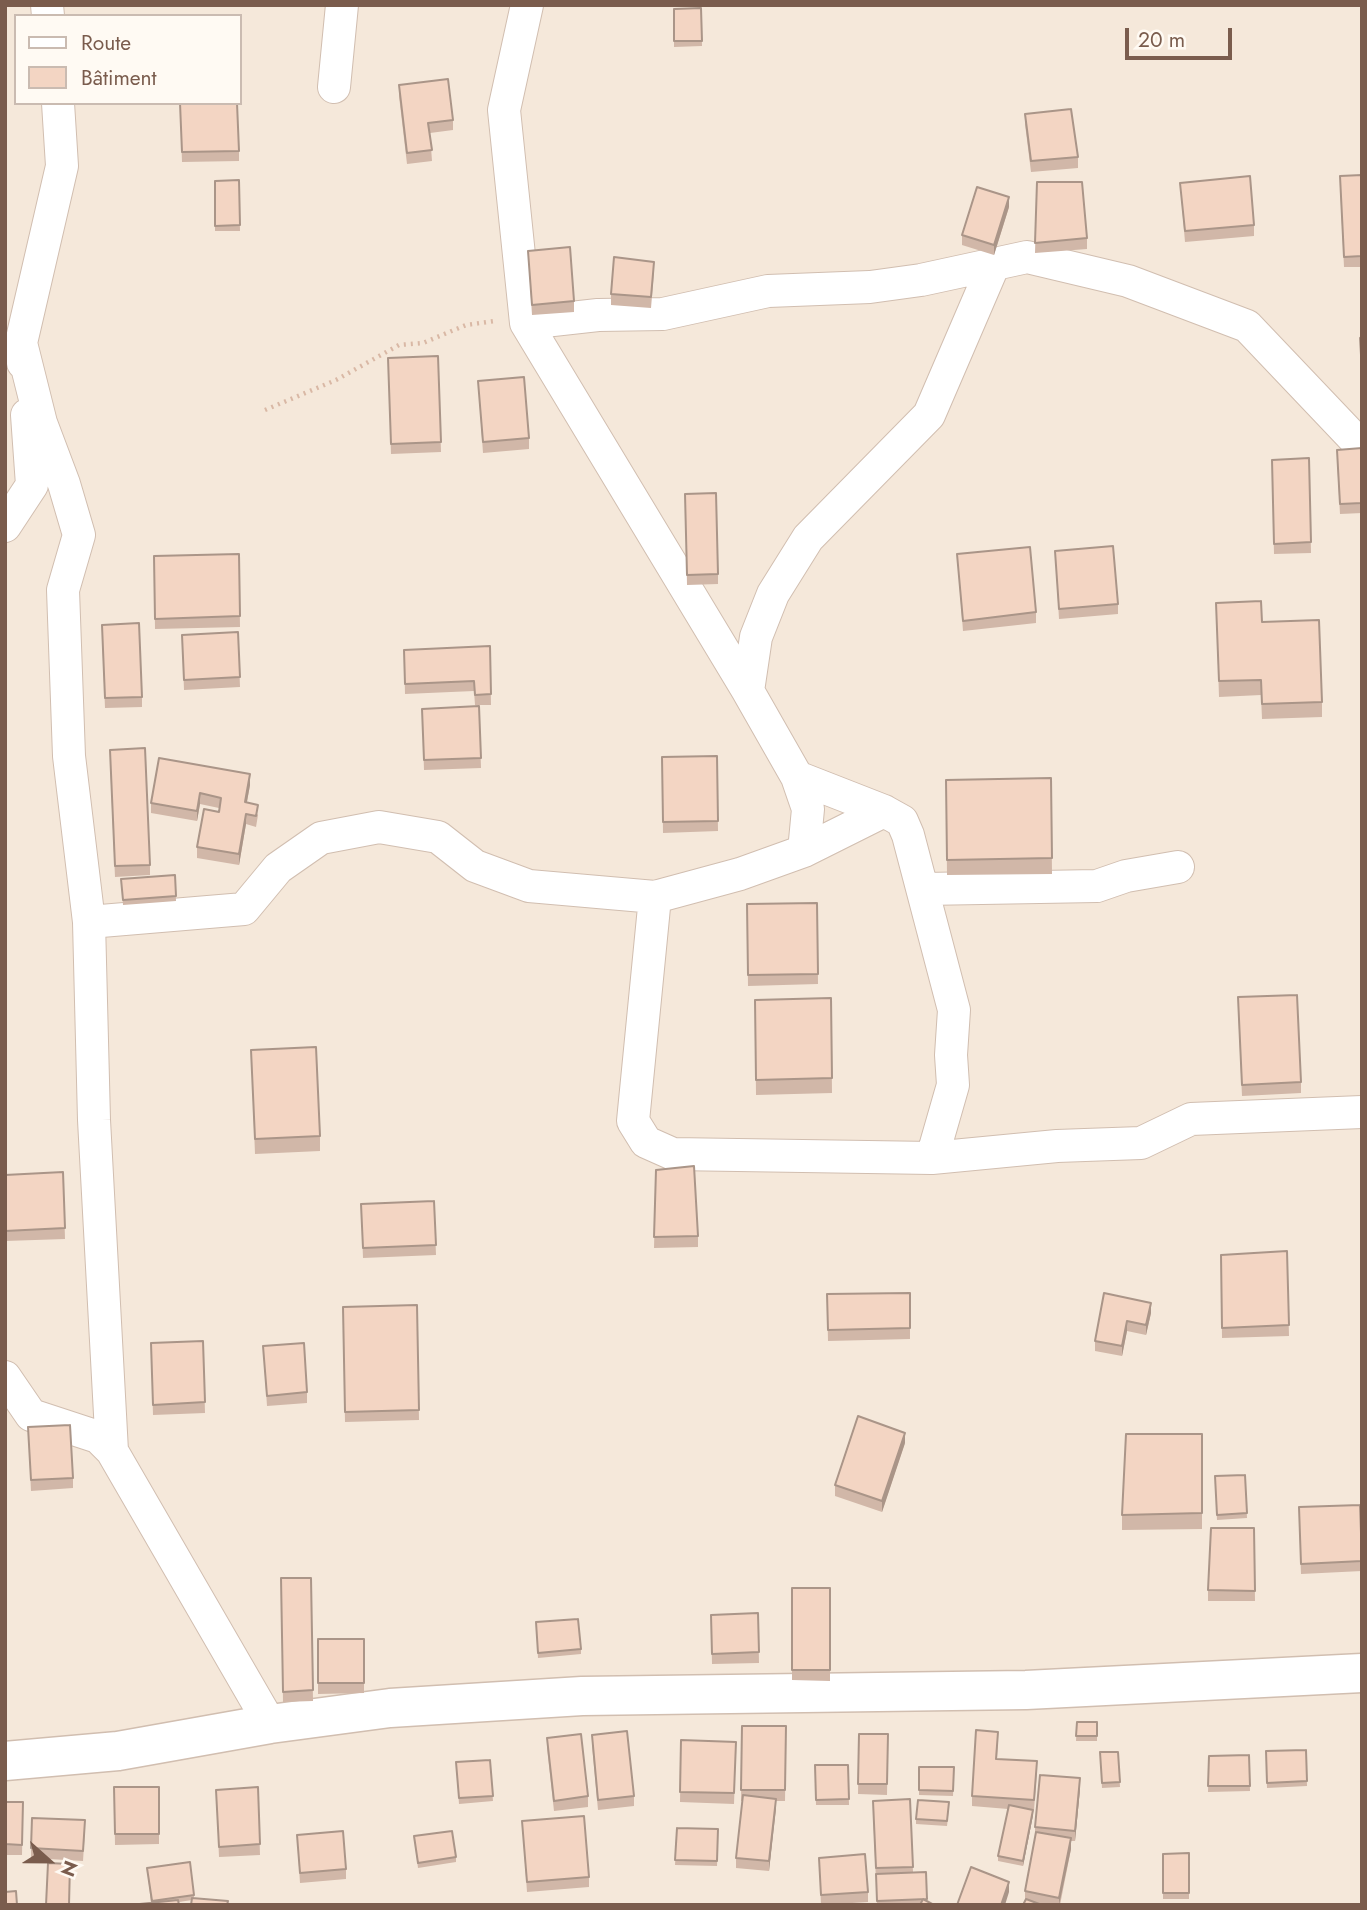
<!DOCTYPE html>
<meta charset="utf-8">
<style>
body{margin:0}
#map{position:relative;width:1367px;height:1910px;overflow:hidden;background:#fdf6ec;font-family:Jost,sans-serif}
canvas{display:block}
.frame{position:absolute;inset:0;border:7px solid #7a5c4d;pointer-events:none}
.legend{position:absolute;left:14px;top:14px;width:228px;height:91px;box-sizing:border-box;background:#fffaf3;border:2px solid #cabbb1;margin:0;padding:9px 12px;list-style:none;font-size:21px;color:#7a5c4d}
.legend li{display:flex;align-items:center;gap:14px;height:35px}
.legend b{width:35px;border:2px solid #cabbb1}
.north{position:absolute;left:14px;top:1826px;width:70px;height:70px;-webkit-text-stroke:5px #fffaf3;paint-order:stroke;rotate:111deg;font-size:19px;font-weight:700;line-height:28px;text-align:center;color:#7a5c4d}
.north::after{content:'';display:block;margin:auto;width:24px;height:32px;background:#7a5c4d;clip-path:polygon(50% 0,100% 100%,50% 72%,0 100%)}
.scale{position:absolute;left:1125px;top:28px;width:107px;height:32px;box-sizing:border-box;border:4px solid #7a5c4d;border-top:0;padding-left:9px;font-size:21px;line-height:24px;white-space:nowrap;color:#7a5c4d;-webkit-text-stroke:5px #fffaf3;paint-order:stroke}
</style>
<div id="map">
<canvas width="1367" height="1910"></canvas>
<div class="frame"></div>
<ul class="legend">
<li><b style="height:9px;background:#fff"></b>Route</li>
<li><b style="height:19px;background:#f3d5c3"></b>Bâtiment</li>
</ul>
<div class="north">N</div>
<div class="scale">20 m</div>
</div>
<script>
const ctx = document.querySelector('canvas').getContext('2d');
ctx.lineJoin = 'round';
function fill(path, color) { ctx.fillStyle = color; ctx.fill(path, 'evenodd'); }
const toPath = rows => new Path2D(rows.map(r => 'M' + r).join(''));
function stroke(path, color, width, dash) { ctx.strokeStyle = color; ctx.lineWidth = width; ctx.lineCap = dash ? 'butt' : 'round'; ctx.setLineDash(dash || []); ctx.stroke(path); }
const residential = toPath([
 [5,5,1362,5,1362,1905,5,1905],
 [16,16,240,16,240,103,16,103]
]);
const path = toPath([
 [265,410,336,380,399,345,423,343,466,325,494,321]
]);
const minor = toPath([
 [47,5,48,16],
 [527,5,504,110,526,323,748,691,797,777,808,809,804,851],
 [334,87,342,5],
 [526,323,598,315,663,314,768,291,870,287,921,280,1027,257,1128,281,1247,326,1362,447],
 [21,343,41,423,64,484,79,535,63,590,69,756,89,922,94,1120,112,1451],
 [23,363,21,343,62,166,58,103],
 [5,526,32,485,27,415],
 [748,691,756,637,773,594,808,538,929,415,994,264],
 [797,777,884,811,902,821,908,835,954,1010,951,1055,953,1085,932,1158],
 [924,889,1097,886,1126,876,1178,867],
 [655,897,633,1121,646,1142,673,1154,932,1158,1057,1146,1141,1143,1191,1119,1362,1112],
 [89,922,244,909,278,868,321,838,379,827,438,837,475,866,529,886,655,897,740,874,804,851,884,811],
 [5,1377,31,1415,98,1437,112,1451,270,1724]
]);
const tertiary = toPath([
 [5,1761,118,1751,270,1724,390,1708,582,1696,1026,1690,1362,1673]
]);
const wall = toPath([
 [701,8,702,46,674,47,674,9],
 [399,85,453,120,453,130,430,133,432,161,407,164,399,96],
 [180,103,239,151,239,161,182,162],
 [1025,114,1078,157,1078,168,1031,172,1025,124],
 [1362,175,1362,267,1344,267,1340,186],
 [239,180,240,231,215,231,215,181],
 [1037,182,1087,238,1087,249,1035,253],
 [1180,183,1254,225,1254,236,1185,242],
 [1009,207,994,255,962,245,962,235],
 [528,251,574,301,574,312,532,315],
 [654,272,651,308,611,305,611,294],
 [438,356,441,452,391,454,388,358],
 [478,381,529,438,529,449,483,453],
 [1362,448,1362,513,1340,514,1337,460],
 [1309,458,1311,553,1274,554,1272,460],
 [685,494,718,574,718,584,687,585],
 [1055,551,1118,604,1118,614,1059,619],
 [239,554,240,627,155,629,154,556],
 [957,554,1036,612,1036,623,963,631],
 [1216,603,1262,622,1322,702,1322,717,1262,719,1261,695,1219,697],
 [238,632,240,687,184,690,182,635],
 [102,635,142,697,142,707,105,708],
 [490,646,491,705,475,705,474,691,405,694,404,650],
 [479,706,481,768,424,770,422,709],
 [717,756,718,831,663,833,662,757],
 [110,761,150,865,150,875,115,877],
 [1051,778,1052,874,947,875,946,780],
 [250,785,247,802,258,815,256,827,246,824,239,865,197,858,197,847,219,812,219,808,200,804,197,821,151,813,151,803],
 [175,875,176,901,123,905,121,879],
 [817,903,818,984,748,986,747,904],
 [831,998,832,1093,756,1095,755,1000],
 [1238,1008,1301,1082,1301,1093,1242,1096],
 [251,1050,320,1136,320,1151,255,1154],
 [656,1170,698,1236,698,1247,654,1248],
 [63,1172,65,1239,5,1241,5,1175],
 [434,1201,436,1255,363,1258,361,1204],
 [1287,1251,1289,1336,1222,1338,1221,1255],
 [910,1293,910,1339,828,1341,827,1294],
 [1104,1293,1151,1313,1146,1335,1127,1331,1122,1356,1095,1351,1095,1341],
 [417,1305,419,1420,345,1422,343,1307],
 [203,1341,205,1413,153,1415,151,1343],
 [263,1346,307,1392,307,1403,267,1406],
 [28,1427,73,1478,73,1488,31,1491],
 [1202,1434,1202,1529,1122,1530,1122,1515],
 [905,1443,882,1512,835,1496,835,1485],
 [1245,1475,1247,1518,1217,1520,1215,1476],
 [1299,1518,1362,1550,1362,1571,1301,1574],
 [1254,1528,1255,1601,1208,1601,1208,1590],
 [281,1578,311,1578,313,1701,283,1702],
 [792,1588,830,1588,830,1681,792,1680],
 [758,1613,759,1663,712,1664,711,1615],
 [536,1622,581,1649,581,1654,538,1658],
 [318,1639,364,1639,364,1693,318,1694],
 [1077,1722,1097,1722,1097,1741,1076,1741],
 [742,1726,786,1726,785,1801,776,1801,769,1871,736,1868,736,1858,742,1801,741,1801],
 [859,1734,888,1734,887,1795,858,1794],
 [592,1735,634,1796,634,1806,598,1810,592,1745],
 [547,1738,588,1796,588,1807,554,1811,547,1748],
 [681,1740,736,1742,734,1804,680,1802],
 [998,1742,997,1759,1037,1771,1034,1810,1033,1810,1033,1815,1023,1866,998,1861,998,1856,1008,1809,972,1806,972,1796],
 [1306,1750,1307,1786,1267,1788,1266,1751],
 [1100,1752,1118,1752,1120,1787,1102,1788],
 [1249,1755,1250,1791,1208,1792,1209,1756],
 [490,1760,493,1801,459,1804,456,1762],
 [815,1765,848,1765,849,1805,816,1805],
 [919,1767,954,1767,953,1796,919,1795],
 [114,1787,159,1787,159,1844,115,1845],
 [258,1787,260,1855,219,1857,216,1790],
 [1080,1789,1075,1841,1071,1841,1071,1849,1060,1905,1023,1905,1025,1900,1025,1891,1035,1836,1035,1827],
 [910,1799,913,1872,926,1872,927,1901,934,1905,877,1905,873,1812],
 [5,1802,23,1802,22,1855,5,1855],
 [949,1807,947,1826,916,1824,916,1819],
 [522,1821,589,1877,589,1887,527,1892],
 [677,1828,718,1829,717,1866,675,1865],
 [85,1830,83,1861,31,1858,31,1848],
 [297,1835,346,1869,346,1879,300,1883],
 [414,1836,456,1857,456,1862,418,1868],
 [1189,1853,1189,1899,1163,1899,1163,1854],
 [819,1858,868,1892,868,1902,821,1905],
 [147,1868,194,1895,194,1898,192,1900,179,1902,151,1903]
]);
const shadedWall = toPath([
 [1009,197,1009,207,994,255,994,245],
 [250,774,250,785,245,812,245,802],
 [200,793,200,804,197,821,197,811],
 [246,814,246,824,239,865,239,854],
 [1151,1303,1151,1313,1146,1335,1146,1325],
 [1127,1321,1127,1331,1122,1356,1122,1346],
 [905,1433,905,1443,882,1512,882,1501],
 [1080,1778,1080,1789,1075,1841,1075,1831],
 [776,1799,776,1809,769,1871,769,1861],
 [1033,1810,1033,1815,1023,1866,1023,1861],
 [1071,1838,1071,1849,1059,1905,1059,1898],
 [1009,1882,1009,1892,1005,1905,1001,1905]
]);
const building = toPath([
 [701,8,702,41,674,41,674,9,701,8],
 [448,79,453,120,428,123,432,150,407,153,399,85,448,79],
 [180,103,237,103,239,151,182,152,180,103],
 [1071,109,1078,157,1031,161,1025,114,1071,109],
 [1362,175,1362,256,1344,257,1340,176,1362,175],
 [1250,176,1254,225,1185,231,1180,183,1250,176],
 [239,180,240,225,215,226,215,181,239,180],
 [1037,182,1082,182,1087,238,1035,243,1037,182],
 [977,187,1009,197,994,245,962,235,977,187],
 [570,247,574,301,532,305,528,251,570,247],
 [614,257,654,262,651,297,611,294,614,257],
 [1362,337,1362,372,1360,338,1362,337],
 [438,356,441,442,391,444,388,358,438,356],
 [524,377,529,438,483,442,478,381,524,377],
 [1362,448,1362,503,1340,504,1337,450,1362,448],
 [1309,458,1311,542,1274,544,1272,460,1309,458],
 [716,493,718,574,687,575,685,494,716,493],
 [1113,546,1118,604,1059,609,1055,551,1113,546],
 [1030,547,1036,612,963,621,957,554,1030,547],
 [239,554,240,616,155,619,154,556,239,554],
 [1261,601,1262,622,1319,620,1322,702,1262,704,1261,680,1219,681,1216,603,1261,601],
 [139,623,142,697,105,698,102,625,139,623],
 [238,632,240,677,184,680,182,635,238,632],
 [490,646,491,694,475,695,474,681,405,684,404,650,490,646],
 [479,706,481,758,424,760,422,709,479,706],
 [145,748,150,865,115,866,110,750,145,748],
 [717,756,718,821,663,822,662,757,717,756],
 [159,758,250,774,245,802,258,805,256,816,246,814,239,854,197,847,204,809,219,812,221,798,200,793,197,811,151,803,159,758],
 [1051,778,1052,858,947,860,946,780,1051,778],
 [175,875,176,896,123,900,121,879,175,875],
 [817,903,818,974,748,975,747,904,817,903],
 [1297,995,1301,1082,1242,1085,1238,997,1297,995],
 [831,998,832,1078,756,1080,755,1000,831,998],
 [316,1047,320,1136,255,1139,251,1050,316,1047],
 [694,1166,698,1236,654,1237,656,1170,694,1166],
 [63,1172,65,1228,5,1231,5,1175,63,1172],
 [434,1201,436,1245,363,1248,361,1204,434,1201],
 [1287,1251,1289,1325,1222,1328,1221,1255,1287,1251],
 [910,1293,910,1328,828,1330,827,1294,910,1293],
 [1104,1293,1151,1303,1146,1325,1127,1321,1122,1346,1095,1341,1104,1293],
 [417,1305,419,1410,345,1412,343,1307,417,1305],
 [203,1341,205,1402,153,1405,151,1343,203,1341],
 [304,1343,307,1392,267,1396,263,1346,304,1343],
 [858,1416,905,1433,882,1501,835,1485,858,1416],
 [70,1425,73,1478,31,1480,28,1427,70,1425],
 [1126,1434,1202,1434,1202,1513,1122,1515,1126,1434],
 [1245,1475,1247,1513,1217,1515,1215,1476,1245,1475],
 [1360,1505,1362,1561,1301,1564,1299,1507,1360,1505],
 [1211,1528,1254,1528,1255,1591,1208,1590,1211,1528],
 [281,1578,311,1578,313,1690,283,1692,281,1578],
 [792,1588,830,1588,830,1670,792,1670,792,1588],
 [758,1613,759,1652,712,1654,711,1615,758,1613],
 [578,1619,581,1649,538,1653,536,1622,578,1619],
 [318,1639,364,1639,364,1683,318,1683,318,1639],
 [1077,1722,1097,1722,1097,1736,1076,1736,1077,1722],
 [742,1726,786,1726,785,1790,741,1790,742,1726],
 [976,1730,998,1732,996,1759,1037,1761,1034,1800,972,1796,976,1730],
 [627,1731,634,1796,598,1800,592,1735,627,1731],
 [581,1734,588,1796,554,1801,547,1738,581,1734],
 [859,1734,888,1734,887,1784,858,1784,859,1734],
 [681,1740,736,1742,734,1793,680,1792,681,1740],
 [1306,1750,1307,1781,1267,1783,1266,1751,1306,1750],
 [1100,1752,1118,1752,1120,1782,1102,1783,1100,1752],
 [1249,1755,1250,1786,1208,1786,1209,1756,1249,1755],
 [490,1760,493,1796,459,1798,456,1762,490,1760],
 [815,1765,848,1765,849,1799,816,1800,815,1765],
 [919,1767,954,1767,953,1791,919,1790,919,1767],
 [1040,1775,1080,1778,1075,1831,1035,1827,1040,1775],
 [114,1787,159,1787,159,1834,115,1834,114,1787],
 [258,1787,260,1844,219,1847,216,1790,258,1787],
 [743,1795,776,1799,769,1861,736,1858,743,1795],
 [910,1799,913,1867,876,1868,873,1801,910,1799],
 [918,1800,949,1802,947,1821,916,1819,918,1800],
 [5,1802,23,1802,22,1845,5,1844,5,1802],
 [1009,1805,1033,1810,1023,1861,998,1856,1009,1805],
 [584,1816,589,1877,527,1882,522,1821,584,1816],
 [32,1818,85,1820,83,1851,31,1848,32,1818],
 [677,1828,718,1829,717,1861,675,1860,677,1828],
 [343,1831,346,1869,300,1873,297,1835,343,1831],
 [452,1831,456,1857,418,1863,414,1836,452,1831],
 [1036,1832,1071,1838,1059,1898,1025,1891,1036,1832],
 [1189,1853,1189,1893,1163,1893,1163,1854,1189,1853],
 [865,1854,868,1892,821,1895,819,1858,865,1854],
 [190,1862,194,1895,152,1901,147,1868,190,1862],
 [48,1863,70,1864,69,1905,46,1905,48,1863],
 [971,1867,1009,1882,1001,1905,957,1905,971,1867],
 [926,1872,927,1899,877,1901,876,1874,926,1872],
 [16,1891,17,1905,5,1905,5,1892,16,1891],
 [192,1898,228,1901,227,1905,191,1905,192,1898],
 [923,1899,934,1905,920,1905,923,1899],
 [1026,1899,1042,1905,1023,1905,1026,1899],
 [178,1900,179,1905,130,1905,178,1900]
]);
fill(residential, '#f5e8da');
stroke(minor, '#d1beb0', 34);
stroke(tertiary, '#d1beb0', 41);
stroke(path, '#d9b8a5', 4.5, [2, 5]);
stroke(minor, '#fff', 32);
stroke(tertiary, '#fff', 38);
fill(wall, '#d1b7a8');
fill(shadedWall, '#aa9588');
fill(building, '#f3d5c3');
stroke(building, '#aa9588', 2);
</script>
